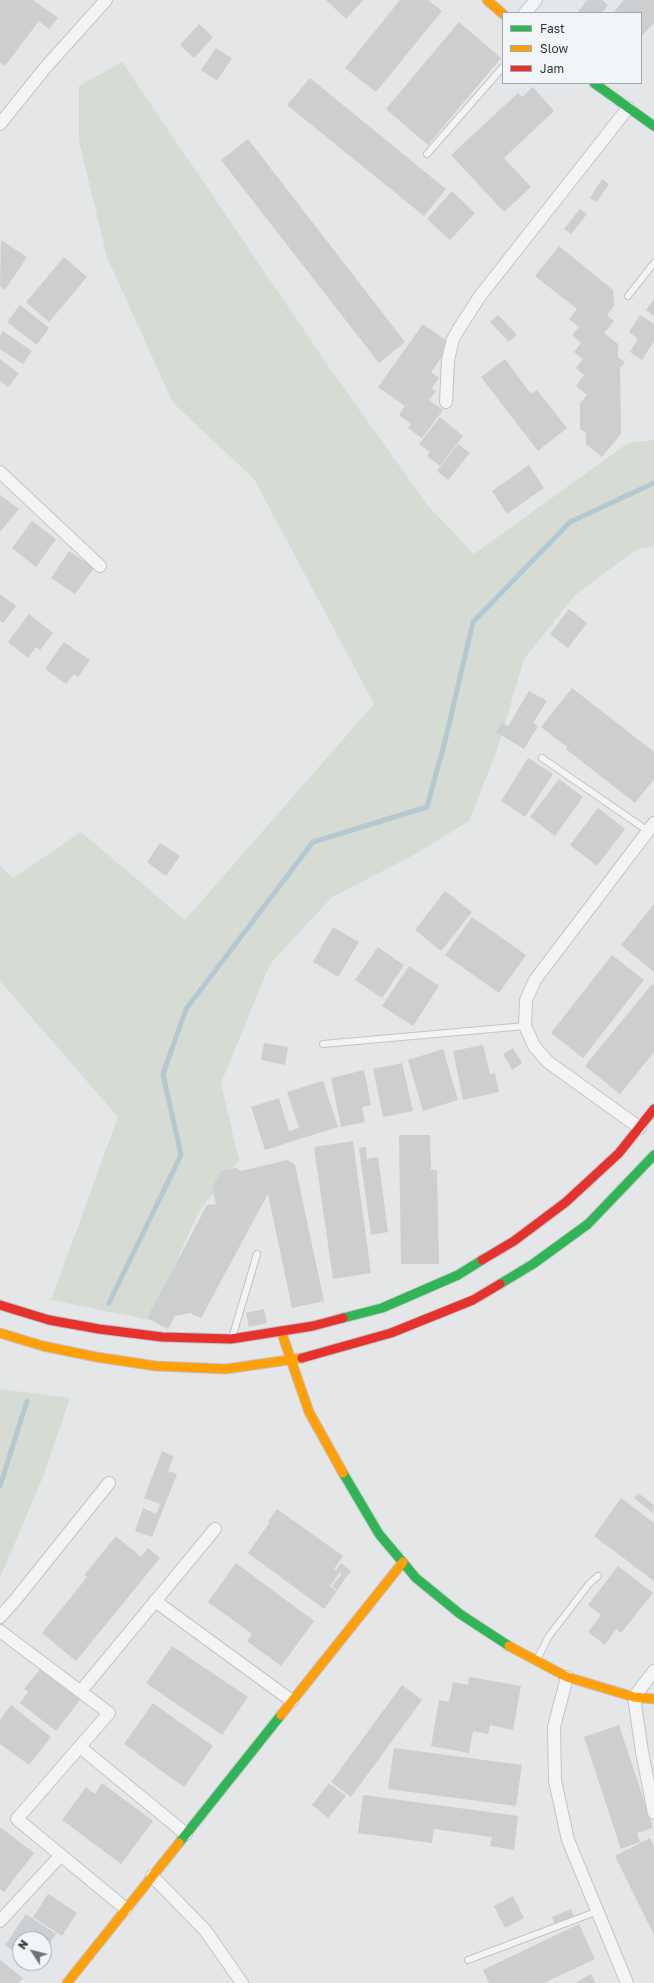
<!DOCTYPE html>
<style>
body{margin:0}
#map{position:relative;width:654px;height:1983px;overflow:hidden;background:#e4e6e8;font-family:"Golos Text",sans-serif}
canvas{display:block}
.legend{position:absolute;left:502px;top:12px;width:140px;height:72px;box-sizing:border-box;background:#f1f5f7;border:1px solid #a2a9ae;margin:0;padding:5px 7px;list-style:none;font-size:12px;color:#2b3741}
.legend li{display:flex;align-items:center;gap:8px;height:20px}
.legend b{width:20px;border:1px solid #a2a9ae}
.north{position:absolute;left:12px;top:1931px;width:40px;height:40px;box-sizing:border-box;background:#f1f5f7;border:1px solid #a2a9ae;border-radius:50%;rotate:306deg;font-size:11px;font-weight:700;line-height:16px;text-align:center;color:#2b3741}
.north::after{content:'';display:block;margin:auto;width:14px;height:18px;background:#6c747b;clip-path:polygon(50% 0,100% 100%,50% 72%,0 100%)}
</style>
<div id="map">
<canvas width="654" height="1983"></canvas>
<ul class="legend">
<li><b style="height:5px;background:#30b455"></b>Fast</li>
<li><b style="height:5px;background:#ff9f0a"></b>Slow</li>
<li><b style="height:5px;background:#e5322d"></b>Jam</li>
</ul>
<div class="north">N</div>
</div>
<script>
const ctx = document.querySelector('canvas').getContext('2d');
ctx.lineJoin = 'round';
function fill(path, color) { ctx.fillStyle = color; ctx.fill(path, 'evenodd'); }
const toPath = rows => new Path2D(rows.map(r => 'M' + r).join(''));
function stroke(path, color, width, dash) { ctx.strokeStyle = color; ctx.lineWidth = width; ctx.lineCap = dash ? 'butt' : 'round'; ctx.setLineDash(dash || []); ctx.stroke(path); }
const green = toPath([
 [122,62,329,367,428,506,474,554,628,443,654,440,654,546,637,549,575,595,524,659,497,750,469,821,412,856,332,897,270,964,221,1083,239,1160,199,1211,150,1320,51,1300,118,1117,0,981,0,865,13,878,81,832,185,920,374,704,254,479,173,403,107,257,79,141,79,86],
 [0,1389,70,1398,42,1479,0,1578]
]);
const stream = toPath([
 [109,1303,181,1155,163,1074,186,1009,313,842,427,807,446,737,473,622,570,522,654,483],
 [0,1486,27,1401]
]);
const building = toPath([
 [0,0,33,0,58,18,49,29,39,21,5,66,0,62],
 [326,0,363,0,346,19],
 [400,0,428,0,442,11,376,92,345,68],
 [587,0,602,0,608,5,602,13,577,13],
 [624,0,654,0,654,23,641,37,641,13,613,13],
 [459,22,501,58,428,145,386,109],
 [199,24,213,37,194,58,180,45],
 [216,48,232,58,217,81,201,70],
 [310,78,446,189,424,216,287,105],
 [533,87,554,111,504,158,531,187,504,212,451,155,518,93,522,97],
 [248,139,405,342,379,363,221,160],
 [602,179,609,184,597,202,590,198],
 [452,191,475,213,450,240,427,219],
 [580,209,587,214,571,234,564,229],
 [1,240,27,257,5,290,0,286],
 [559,246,613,290,614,306,607,315,614,321,604,333,618,344,618,357,625,362,620,368,621,434,602,457,586,444,586,433,580,429,580,403,587,395,576,386,584,375,576,368,583,359,574,352,581,343,572,335,579,327,569,319,577,309,535,276],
 [64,257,87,277,49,322,26,302],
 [654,299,654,316,646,310],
 [20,305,49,328,37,345,7,322],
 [498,315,517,335,509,342,490,322],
 [640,315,654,324,654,341,642,360,630,352,638,339,629,332],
 [423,324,451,344,431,372,439,378,432,388,436,391,429,400,443,410,422,438,408,428,411,424,399,415,405,406,378,387],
 [3,331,32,351,23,364,0,349,0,336],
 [0,359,19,374,8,387,0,381],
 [505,359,531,394,537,390,567,428,538,451,481,377],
 [440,417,463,436,440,466,427,456,430,452,419,444],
 [458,444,470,453,448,480,437,471],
 [529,465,544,488,507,514,492,491],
 [0,495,19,509,0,532],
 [32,521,56,539,36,567,12,548],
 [69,551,94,568,75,594,51,578],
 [0,594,16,606,3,623,0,621],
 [569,609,587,623,568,648,550,634],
 [29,614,53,633,40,650,36,647,28,658,8,642],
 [64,642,90,660,78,677,74,674,66,684,45,669],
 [572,688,654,752,654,779,635,803,566,749,567,747,541,727],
 [529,691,547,701,533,723,538,726,524,749,496,732,502,723,508,726],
 [528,758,553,774,525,817,501,801],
 [559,779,583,797,555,836,530,817],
 [598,808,625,829,597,866,570,845],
 [160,843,180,856,166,876,147,862],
 [445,891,472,912,441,951,415,930],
 [654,904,654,972,621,945],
 [472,917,526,955,499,993,445,955],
 [333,927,359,942,338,977,313,962],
 [378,947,404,965,382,998,355,980],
 [612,955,644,980,583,1058,551,1033],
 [409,966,439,986,413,1026,382,1006],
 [652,984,654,986,654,1052,620,1094,585,1066],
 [264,1043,288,1047,285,1065,261,1060],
 [483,1045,490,1074,495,1073,499,1092,463,1100,453,1051],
 [513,1048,522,1063,512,1070,503,1054],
 [443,1049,458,1100,423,1111,408,1060],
 [402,1063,413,1111,383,1117,373,1069],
 [364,1070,371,1105,362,1107,365,1122,341,1127,331,1078],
 [323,1081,338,1127,265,1150,251,1107,279,1098,289,1131,299,1128,287,1092],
 [399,1135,430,1135,431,1170,437,1170,439,1264,401,1264],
 [353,1141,371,1273,333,1279,314,1147],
 [366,1147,367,1159,378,1157,388,1232,371,1235,359,1148],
 [287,1160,295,1165,324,1301,292,1308,268,1194,201,1318,190,1313,175,1316,168,1329,147,1318,207,1205,216,1204,212,1188,221,1171,236,1168,241,1171],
 [264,1309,267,1323,249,1327,246,1313],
 [162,1451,174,1456,168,1471,177,1474,152,1537,135,1531,143,1508,156,1514,160,1504,144,1498],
 [638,1493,654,1505,653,1513,634,1498],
 [621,1498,654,1523,654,1581,594,1536],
 [277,1509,343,1556,334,1569,336,1570,341,1563,351,1571,337,1590,332,1586,342,1574,340,1572,330,1586,337,1591,324,1609,248,1553,270,1522,268,1521],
 [116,1536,141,1557,148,1548,160,1558,76,1661,42,1633,87,1577,84,1575],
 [236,1563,314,1621,281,1666,247,1641,252,1634,208,1602],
 [618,1566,653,1593,621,1633,616,1629,605,1645,588,1632,601,1615,588,1605],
 [172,1646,248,1697,222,1735,146,1683],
 [40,1669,80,1700,56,1731,20,1703,28,1692,24,1689],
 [469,1677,521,1686,513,1730,490,1725,488,1734,473,1731,469,1753,431,1746,439,1700,449,1702,453,1682,468,1685],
 [402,1685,422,1700,351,1797,331,1782],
 [153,1703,213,1746,184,1787,124,1744],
 [11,1705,51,1737,29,1765,0,1744,0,1720],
 [619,1725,653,1828,637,1833,640,1842,621,1849,584,1737],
 [394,1748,522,1765,516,1806,388,1789],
 [102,1783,153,1821,121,1864,62,1820,86,1787,95,1794],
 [329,1783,346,1796,328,1818,312,1805],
 [363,1795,518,1816,514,1850,490,1846,492,1837,434,1829,432,1843,358,1833],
 [0,1827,34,1853,4,1892,0,1889],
 [650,1838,654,1846,654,1935,615,1856],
 [48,1894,77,1913,62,1936,33,1917],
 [513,1896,524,1918,505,1928,494,1906],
 [571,1909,576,1922,557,1930,552,1917],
 [26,1914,56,1934,44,1951,44,1939,20,1939,20,1956,5,1945],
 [579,1924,595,1959,544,1983,489,1983,483,1970],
 [0,1960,23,1978,18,1983,0,1983],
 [591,1974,596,1983,575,1983]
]);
const lane = toPath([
 [427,154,503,67],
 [628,296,654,263],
 [542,758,648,831],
 [323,1044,525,1026],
 [232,1338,257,1254],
 [537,1659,549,1636,589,1584,598,1576],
 [468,1960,598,1911]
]);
const street = toPath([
 [525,13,536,0],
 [0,124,45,68,106,0],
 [446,402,448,360,453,339,460,327,480,296,628,108],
 [0,472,100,566],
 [640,1128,548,1062,534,1046,525,1026,526,1000,535,980,654,823],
 [155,1601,292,1701],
 [0,1617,16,1599,109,1483],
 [0,1631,109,1713,17,1819,126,1909],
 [654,1671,634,1697,642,1752,654,1813],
 [567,1677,554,1727,555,1781,568,1840,627,1983],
 [81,1691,215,1529],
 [80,1747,186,1834],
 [152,1876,205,1930,242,1983],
 [0,1921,61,1855]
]);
const fast = toPath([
 [594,83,654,126],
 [500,1284,533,1264,588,1224,654,1155],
 [343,1318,382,1308,458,1275,482,1260],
 [343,1473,379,1534,416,1578,460,1614,509,1646],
 [179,1843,281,1715]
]);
const slow = toPath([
 [487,0,503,14],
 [281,1331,309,1412,343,1473],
 [0,1333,43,1346,96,1357,156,1366,226,1369,302,1358],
 [509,1646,567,1677,634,1697,654,1699],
 [281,1715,403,1562],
 [67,1983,179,1843]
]);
const jam = toPath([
 [482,1260,514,1241,566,1202,619,1153,654,1109],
 [0,1305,49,1320,99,1329,162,1337,231,1339,313,1326,343,1318],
 [302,1358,391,1333,473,1300,500,1284]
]);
fill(green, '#d6dcd4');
stroke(stream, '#b4c8d2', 5);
fill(building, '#ccced0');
stroke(lane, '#c2c4c6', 8);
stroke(street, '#c2c4c6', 14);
stroke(fast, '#c2c4c6', 11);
stroke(slow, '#c2c4c6', 11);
stroke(jam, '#c2c4c6', 11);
stroke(lane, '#f2f4f5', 6);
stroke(street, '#f2f4f5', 12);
stroke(fast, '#30b455', 9);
stroke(slow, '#ff9f0a', 9);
stroke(jam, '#e5322d', 9);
</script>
